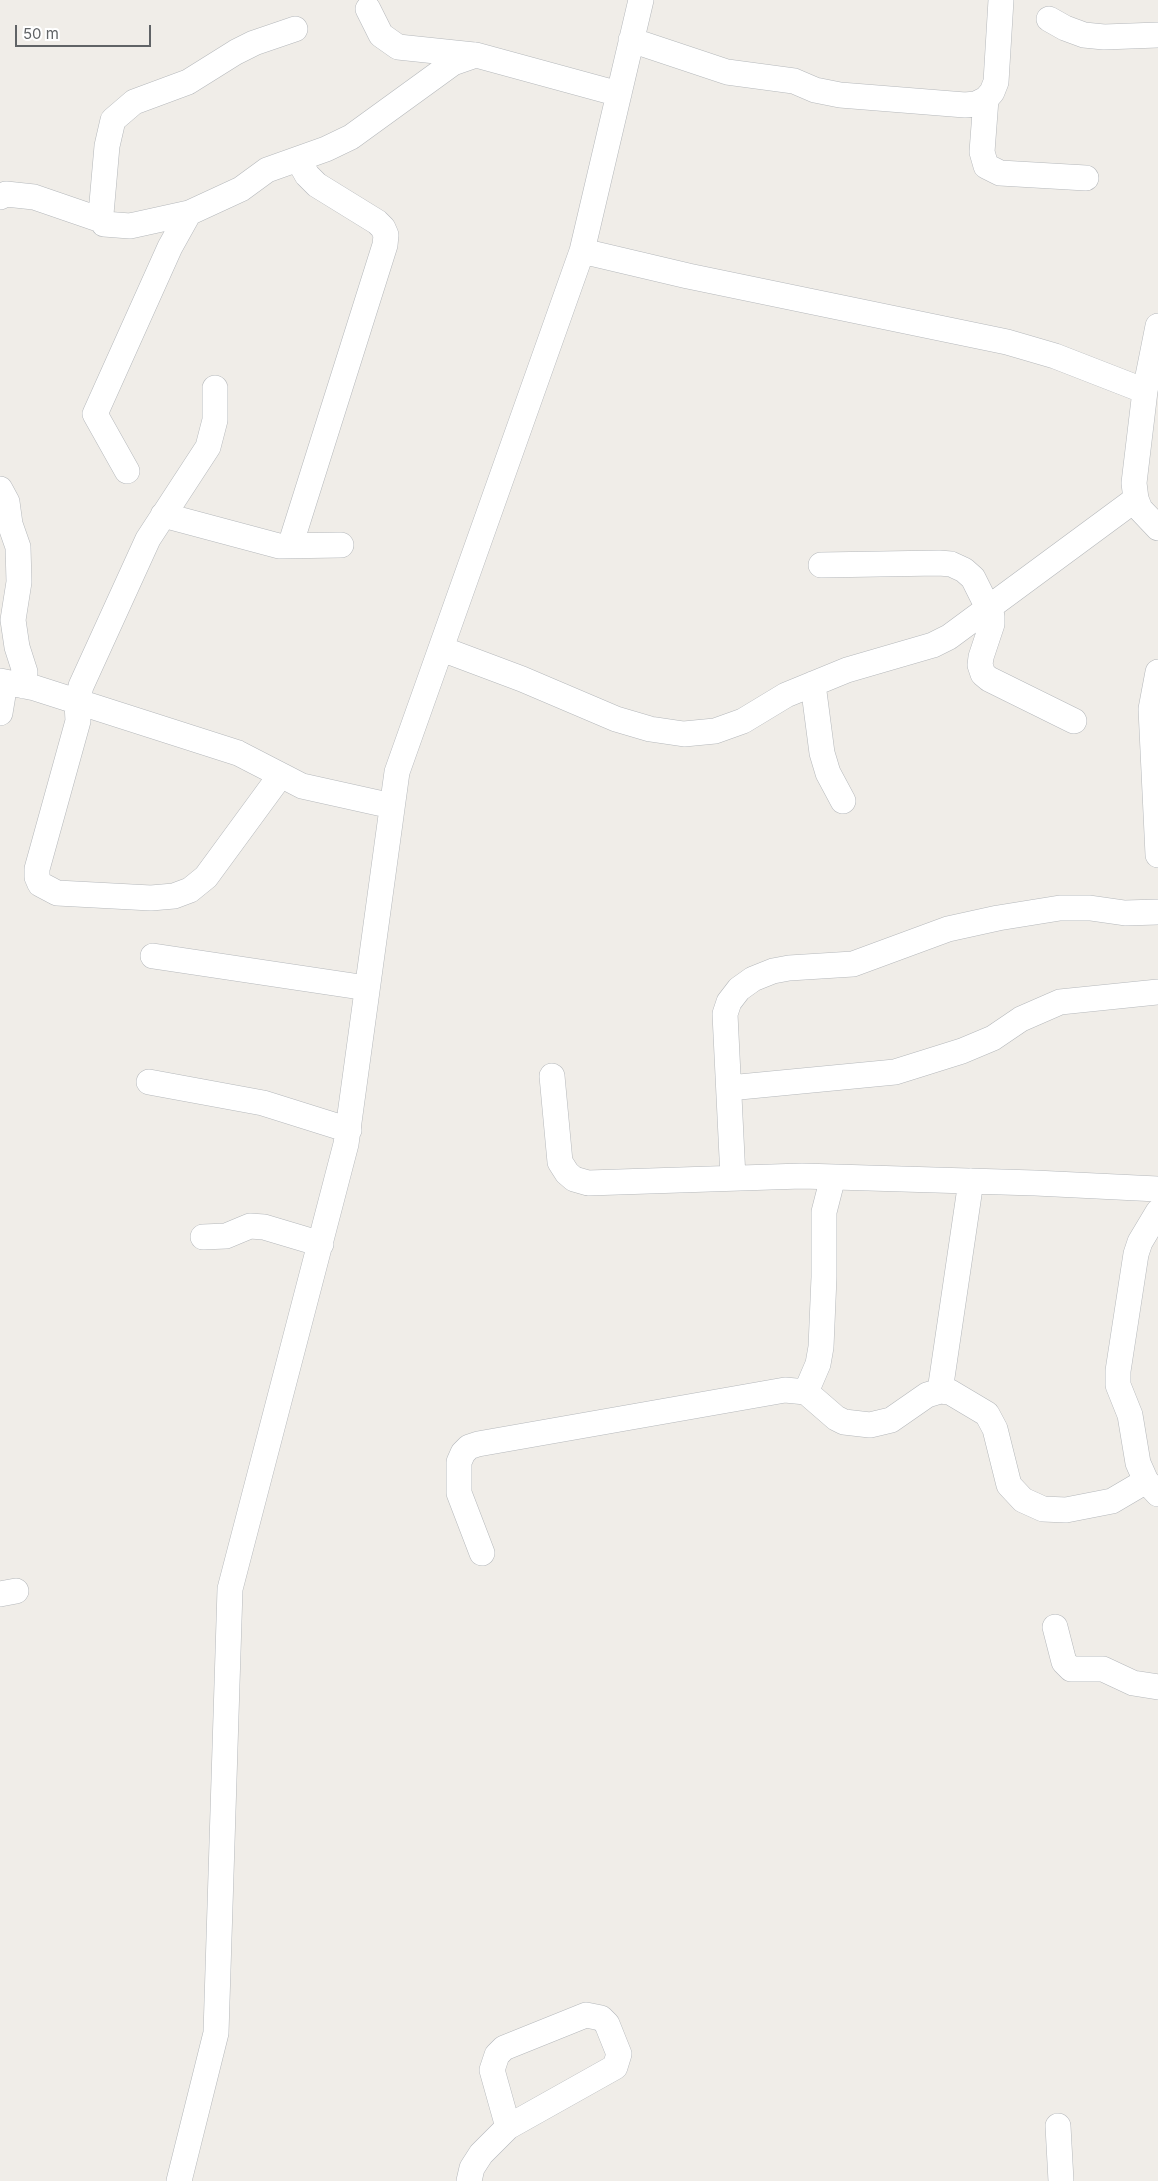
<!DOCTYPE html>
<style>
body{margin:0}
#map{position:relative;width:1158px;height:2181px;overflow:hidden;background:#f0ede8;font-family:Inter,sans-serif}
canvas{display:block}
.scale{position:absolute;left:15px;top:25px;width:136px;height:22px;box-sizing:border-box;border:2px solid #606366;border-top:0;padding-left:6px;font-size:15px;line-height:18px;white-space:nowrap;color:#606366;-webkit-text-stroke:4px #fff;paint-order:stroke}
</style>
<div id="map">
<canvas width="1158" height="2181"></canvas>
<div class="scale">50 m</div>
</div>
<script>
const ctx = document.querySelector('canvas').getContext('2d');
ctx.lineJoin = 'round';
const toPath = rows => new Path2D(rows.map(r => 'M' + r).join(''));
function stroke(path, color, width, dash) { ctx.strokeStyle = color; ctx.lineWidth = width; ctx.lineCap = dash ? 'butt' : 'round'; ctx.setLineDash(dash || []); ctx.stroke(path); }
const minor = toPath([
 [368,9,381,35,398,47,474,55],
 [1049,19,1065,28,1084,35,1104,37,1158,35],
 [631,40,727,72,794,81,815,90,840,95,965,105,976,104,986,99,992,92,996,82,1001,0],
 [986,99,982,152,986,166,1000,173,1086,178],
 [0,197,6,194,34,197,101,220],
 [189,213,130,226,104,224,101,214,107,146,113,120,134,102,188,82,236,52,254,43,295,29],
 [582,251,688,276,1007,342,1055,356,1145,391],
 [1158,326,1145,391,1134,483,1136,499,1140,509,1158,528],
 [215,388,215,420,208,447,148,539,81,686,77,703,78,721,37,869,37,877,40,884,57,893,151,898,174,896,190,890,206,877,280,776],
 [127,471,95,414,170,247,189,213,241,189,267,170,326,149,351,137,453,63,476,55,619,94],
 [0,489,7,502,10,524,18,547,19,582,13,620,17,647,25,672,24,686],
 [163,515,279,546,341,545],
 [290,546,385,245,386,235,383,228,377,222,317,185,307,175,298,159],
 [821,565,939,563,951,564,964,570,973,578,992,616,992,624,981,657,980,665,983,674,989,679,1074,721],
 [442,649,522,679,616,719,650,729,684,734,715,731,743,721,786,695,847,670,933,645,949,637,1136,499],
 [1158,672,1151,709,1158,855],
 [0,681,35,688,238,753,302,786,392,806],
 [813,684,822,753,828,773,843,801],
 [0,713,5,683],
 [153,956,367,988],
 [552,1076,560,1162,567,1173,574,1179,588,1183,802,1176,1035,1183,1158,1189],
 [149,1082,263,1103,349,1130],
 [729,1088,895,1072,962,1051,993,1038,1021,1019,1060,1002,1158,992],
 [733,1178,725,1014,729,1002,739,989,753,979,773,971,789,968,853,964,948,929,998,918,1060,908,1090,908,1125,913,1158,912],
 [1158,1212,1140,1242,1136,1254,1118,1371,1118,1385,1130,1415,1138,1463,1146,1481,1158,1494],
 [203,1237,226,1236,250,1226,264,1227,321,1244],
 [940,1391,971,1181],
 [806,1392,818,1364,821,1347,824,1277,824,1212,833,1177],
 [482,1553,459,1493,459,1462,463,1453,469,1447,478,1444,785,1390,806,1392,836,1418,844,1422,870,1425,891,1420,927,1395,940,1391,950,1392,987,1414,995,1429,1009,1485,1023,1500,1043,1509,1066,1510,1112,1501,1146,1481],
 [0,1594,16,1591],
 [1055,1627,1064,1662,1071,1669,1103,1669,1133,1683,1158,1687],
 [1058,2126,1061,2181],
 [179,2181,216,2033,230,1589,346,1144,397,772,582,251,641,0],
 [469,2181,472,2168,481,2154,508,2127,615,2067,619,2054,607,2024,601,2018,586,2015,504,2048,497,2055,492,2070,508,2127]
]);
stroke(minor, '#b5b8bb', 26);
stroke(minor, '#fff', 25);
</script>
